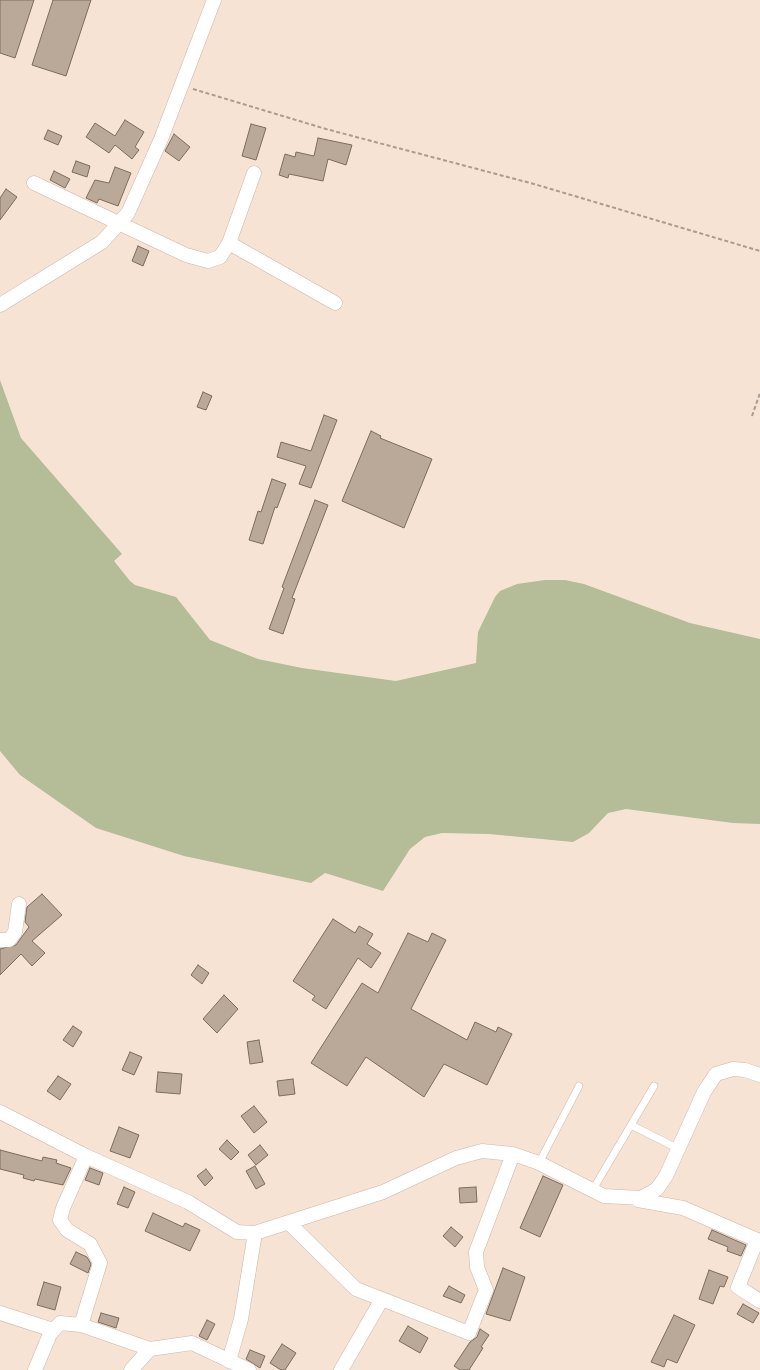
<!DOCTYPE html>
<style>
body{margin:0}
canvas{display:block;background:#f7e3d3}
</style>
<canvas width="760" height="1370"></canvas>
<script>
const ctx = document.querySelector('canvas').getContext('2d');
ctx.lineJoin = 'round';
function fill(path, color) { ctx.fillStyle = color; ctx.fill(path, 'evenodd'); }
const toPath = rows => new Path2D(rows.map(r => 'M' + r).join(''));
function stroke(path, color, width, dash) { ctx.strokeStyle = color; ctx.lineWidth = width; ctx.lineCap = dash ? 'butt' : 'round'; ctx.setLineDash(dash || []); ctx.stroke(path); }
const green = toPath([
 [0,380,21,438,122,554,114,561,130,581,135,585,176,597,210,640,258,659,302,668,396,681,476,663,478,632,495,597,500,591,517,584,545,580,565,580,584,584,690,623,760,639,760,824,733,823,626,809,608,813,589,833,573,842,489,834,442,833,425,837,410,849,383,891,325,873,311,883,184,856,96,828,20,775,0,751]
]);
const building = toPath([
 [0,0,34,0,15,58,0,53,0,0],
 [53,0,91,0,66,76,32,65,53,0],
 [125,120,144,132,135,147,139,150,132,159,115,145,109,153,86,137,95,123,115,136,125,120],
 [251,124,266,128,256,160,242,156,251,124],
 [48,130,62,136,58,145,44,139,48,130],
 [174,134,190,147,179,161,165,151,174,134],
 [318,138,352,145,346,165,328,159,323,181,289,174,288,178,279,175,285,154,295,157,296,152,314,156,318,138],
 [76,161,90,166,87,177,72,172,76,161],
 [115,167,131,173,118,206,99,199,97,203,86,198,95,180,109,183,115,167],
 [54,171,70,179,65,188,50,180,54,171],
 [6,189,17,197,0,220,0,198,6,189],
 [138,246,149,251,143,266,132,261,138,246],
 [203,392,212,396,206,410,197,407,203,392],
 [324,415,337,420,311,488,299,484,306,466,277,457,281,442,311,451,324,415],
 [371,431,381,436,380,438,432,459,404,528,342,501,371,431],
 [272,479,286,484,277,508,275,507,263,544,249,540,258,511,261,512,272,479],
 [315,500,328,505,292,598,295,599,283,634,269,629,284,588,282,587,315,500],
 [42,894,62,915,32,941,45,953,32,966,21,954,0,975,0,949,16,945,29,927,25,922,27,907,42,894],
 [333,919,355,933,359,926,373,934,367,944,381,953,371,968,358,958,326,1009,312,1000,315,996,293,981,333,919],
 [408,933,428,942,432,933,446,940,411,1009,467,1040,475,1022,496,1032,498,1027,512,1034,487,1085,444,1064,424,1097,366,1057,347,1086,311,1063,362,983,378,993,408,933],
 [198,965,209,973,202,984,191,975,198,965],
 [224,995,238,1009,217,1033,203,1019,224,995],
 [73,1026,82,1032,73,1047,63,1040,73,1026],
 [259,1040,263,1062,250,1064,247,1042,259,1040],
 [130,1052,142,1057,134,1075,122,1070,130,1052],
 [158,1072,182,1074,180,1094,156,1092,158,1072],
 [58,1076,71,1084,60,1100,47,1091,58,1076],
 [293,1079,295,1094,279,1096,277,1081,293,1079],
 [254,1106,267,1122,254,1133,241,1116,254,1106],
 [119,1127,139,1135,130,1158,110,1151,119,1127],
 [227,1140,239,1152,231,1160,219,1149,227,1140],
 [260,1145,268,1155,256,1165,248,1155,260,1145],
 [0,1150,42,1161,43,1157,57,1160,56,1163,71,1168,63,1185,35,1179,34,1181,23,1178,24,1175,0,1169,0,1150],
 [255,1166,265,1184,256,1189,246,1171,255,1166],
 [90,1168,103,1173,99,1185,85,1180,90,1168],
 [206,1169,213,1178,205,1186,197,1176,206,1169],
 [543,1176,563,1185,540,1237,520,1228,543,1176],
 [124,1187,135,1192,128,1208,117,1204,124,1187],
 [476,1187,477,1202,460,1203,459,1188,476,1187],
 [153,1213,183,1227,185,1223,200,1230,190,1251,145,1231,153,1213],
 [451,1227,463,1237,455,1247,443,1236,451,1227],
 [712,1230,746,1245,741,1256,727,1251,728,1247,708,1239,712,1230],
 [76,1252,87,1257,91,1264,88,1273,70,1264,76,1252],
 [503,1268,525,1277,510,1321,486,1314,503,1268],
 [709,1270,728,1277,724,1287,720,1286,713,1304,699,1299,709,1270],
 [44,1282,61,1287,55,1310,37,1305,44,1282],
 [449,1286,465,1295,461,1303,443,1296,449,1286],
 [743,1304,759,1313,753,1323,737,1314,743,1304],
 [101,1313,119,1318,116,1328,98,1322,101,1313],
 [674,1315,695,1325,677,1363,667,1359,664,1367,651,1362,674,1315],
 [207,1320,215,1324,207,1340,199,1336,207,1320],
 [408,1326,428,1338,420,1353,399,1341,408,1326],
 [480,1329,489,1335,481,1347,483,1348,469,1370,460,1370,454,1366,470,1342,477,1337,480,1329],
 [282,1344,296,1353,285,1370,281,1370,270,1363,282,1344],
 [250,1350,265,1356,260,1368,246,1359,250,1350]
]);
const path = toPath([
 [193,89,326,129,534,184,760,251],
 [752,416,760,393]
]);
const service = toPath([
 [631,1125,679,1149],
 [539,1163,579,1086],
 [592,1191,654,1086]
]);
const minor = toPath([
 [34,183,186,255,208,261,220,257,229,243,254,173],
 [229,243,335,303],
 [0,305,102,242,128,213,161,139,214,0],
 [0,940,9,940,15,932,19,904],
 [0,1112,86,1156,188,1202,237,1232,255,1233,383,1192,456,1158,482,1151,513,1154,539,1163,604,1196,641,1198,657,1189,666,1176,704,1092,716,1074,733,1069,745,1070,760,1075],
 [638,1200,683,1208,757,1240,738,1287,760,1301],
 [290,1224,356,1289,469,1333,486,1290,477,1267,476,1252,513,1154],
 [0,1313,53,1330],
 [81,1325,100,1263,90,1244,67,1230,60,1220,63,1208,86,1156],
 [229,1361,241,1319,255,1233],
 [35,1370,50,1334,60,1323,81,1325,150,1349],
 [131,1370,150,1349,192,1343,249,1370],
 [341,1370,382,1299]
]);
fill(green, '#b4bc98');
fill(building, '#baa898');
stroke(building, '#7d6c5e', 1);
stroke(service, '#c9b7a7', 8);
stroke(minor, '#c9b7a7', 15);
stroke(path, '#aa9b8f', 2, [4, 2.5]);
stroke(service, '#fff', 7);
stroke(minor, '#fff', 14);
</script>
